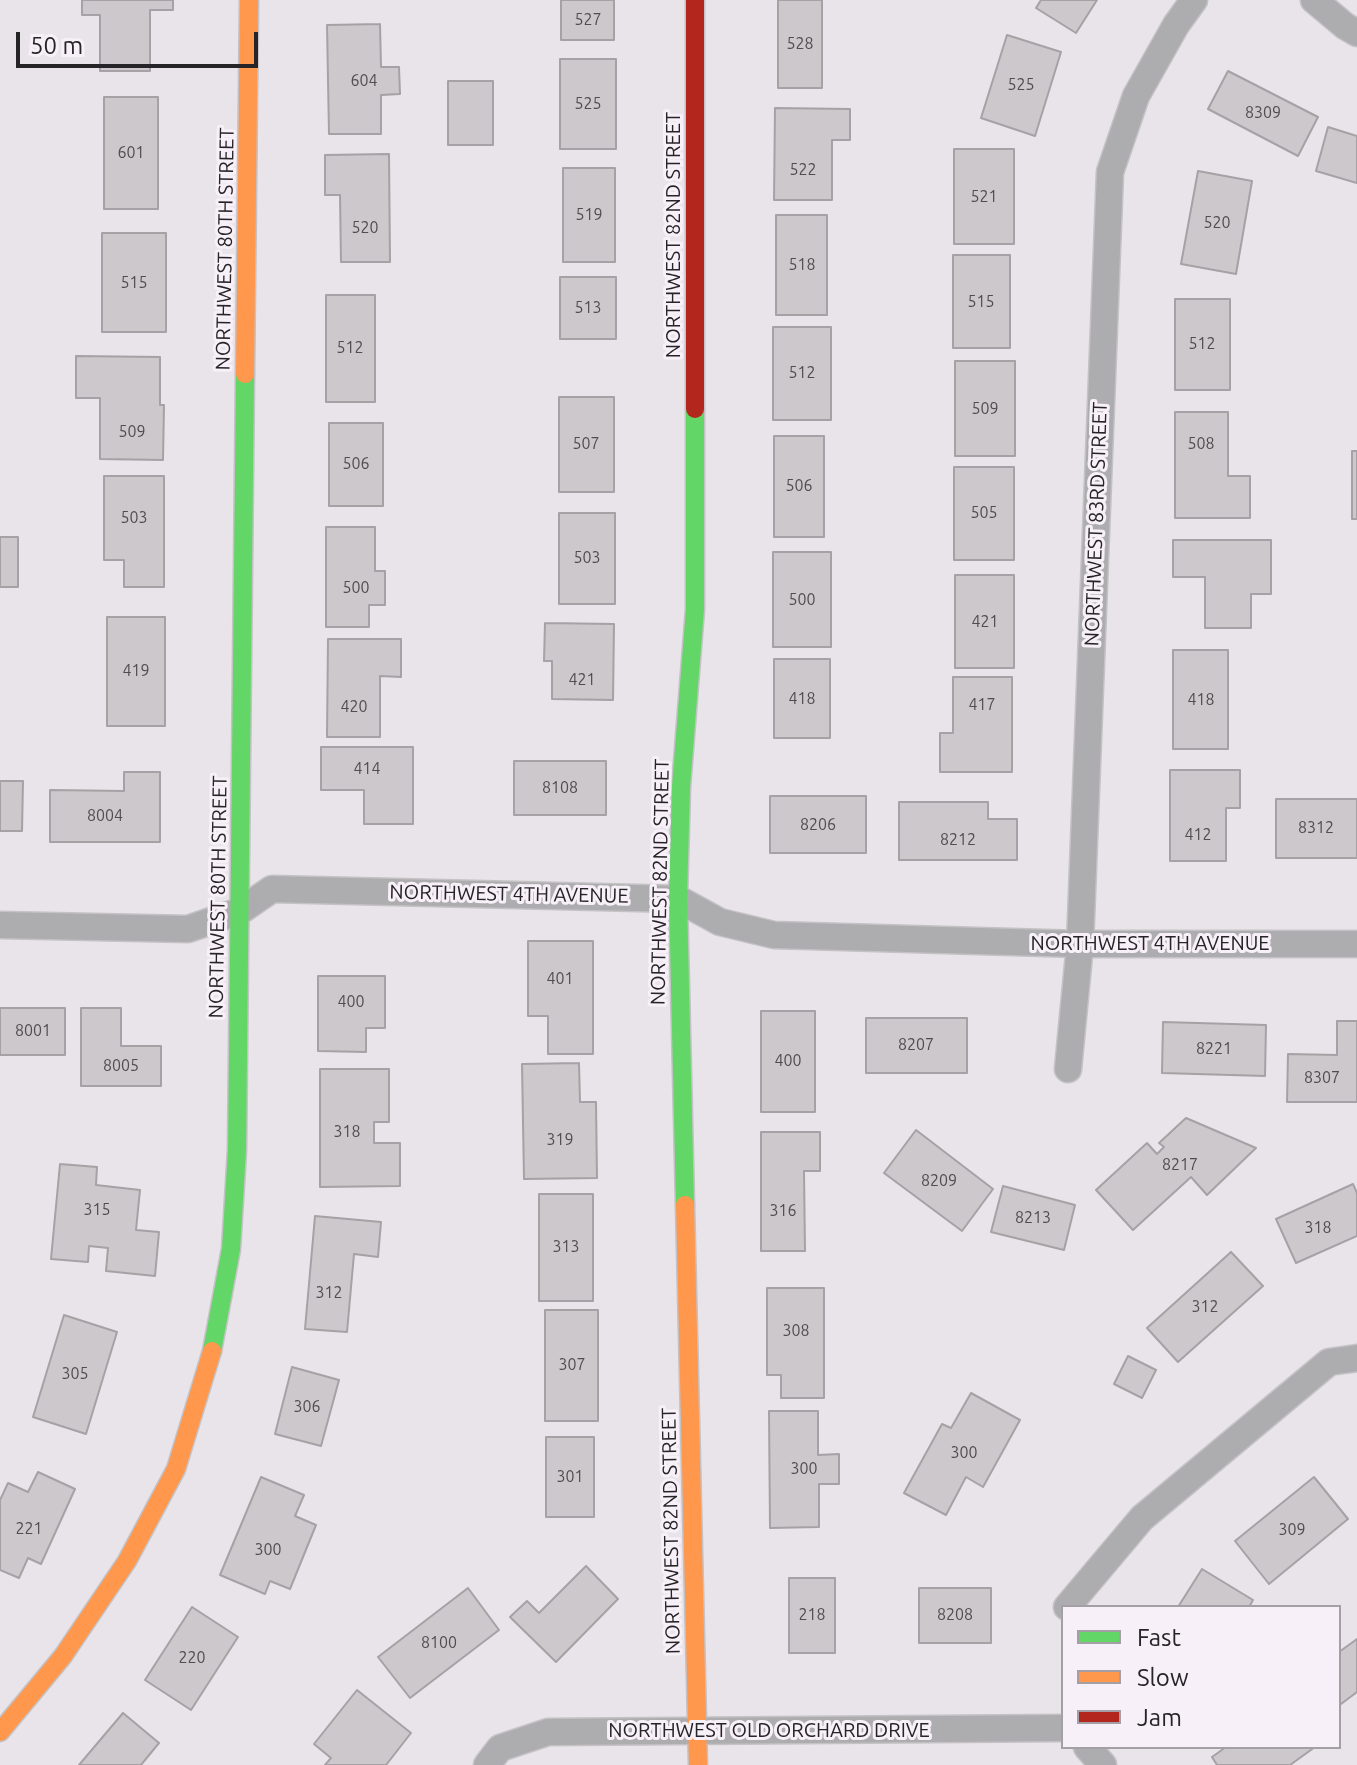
<!DOCTYPE html>
<style>
body{margin:0}
#map{position:relative;width:1357px;height:1765px;overflow:hidden;background:#e9e4e9;font-family:Ubuntu,sans-serif}
canvas{display:block}
.legend{position:absolute;left:1061px;top:1605px;width:280px;height:144px;box-sizing:border-box;background:#f8f0f9;border:2px solid #a49ea5;margin:0;padding:10px 14px;list-style:none;font-size:24px;color:#272427}
.legend li{display:flex;align-items:center;gap:16px;height:40px}
.legend b{width:40px;border:2px solid #a49ea5}
.scale{position:absolute;left:16px;top:32px;width:242px;height:36px;box-sizing:border-box;border:4px solid #272427;border-top:0;padding-left:10px;font-size:24px;line-height:28px;white-space:nowrap;color:#272427;-webkit-text-stroke:6px #f8f0f9;paint-order:stroke}
</style>
<div id="map">
<canvas width="1357" height="1765"></canvas>
<ul class="legend">
<li><b style="height:10px;background:#63d668"></b>Fast</li>
<li><b style="height:10px;background:#ff974d"></b>Slow</li>
<li><b style="height:10px;background:#b3261e"></b>Jam</li>
</ul>
<div class="scale">50 m</div>
</div>
<script>
const ctx = document.querySelector('canvas').getContext('2d');
ctx.lineJoin = 'round';
function fill(path, color) { ctx.fillStyle = color; ctx.fill(path, 'evenodd'); }
const toPath = rows => new Path2D(rows.map(r => 'M' + r).join(''));
function stroke(path, color, width, dash) { ctx.strokeStyle = color; ctx.lineWidth = width; ctx.lineCap = dash ? 'butt' : 'round'; ctx.setLineDash(dash || []); ctx.stroke(path); }
function drawText(font, color, halo, rows, align = 'center') {
  ctx.font = font + ' Ubuntu,sans-serif'; ctx.lineWidth = 6; ctx.setLineDash([]); ctx.textBaseline = 'middle'; ctx.strokeStyle = halo; ctx.fillStyle = color; for (const [text, x, y, turn = 0] of rows) {
    ctx.save(); ctx.translate(x, y); ctx.rotate((+turn || 0) * Math.PI / 180); ctx.textAlign = isNaN(turn) ? turn : align; if (halo) ctx.strokeText(text, 0, 0); ctx.fillText(text, 0, 0); ctx.restore();
  }
}
const building = toPath([
 [82,0,173,0,173,10,150,10,150,71,100,71,100,15,82,15,82,0],
 [561,0,614,0,614,40,561,40,561,0],
 [778,0,822,0,822,88,778,88,778,0],
 [1041,0,1097,0,1076,33,1036,8,1041,0],
 [380,24,381,67,399,67,400,94,381,95,381,134,329,134,327,25,380,24],
 [1007,35,1061,52,1035,136,981,118,1007,35],
 [560,59,616,59,616,149,560,149,560,59],
 [1228,71,1318,117,1298,156,1208,109,1228,71],
 [448,81,493,81,493,145,448,145,448,81],
 [104,97,158,97,158,209,104,209,104,97],
 [775,108,850,109,850,140,832,140,832,200,774,200,775,108],
 [1328,127,1357,136,1357,183,1316,171,1328,127],
 [954,149,1014,149,1014,244,954,244,954,149],
 [389,154,390,262,341,262,340,195,325,195,325,155,389,154],
 [563,168,615,168,615,262,563,262,563,168],
 [1198,171,1252,181,1236,274,1181,264,1198,171],
 [776,215,827,215,827,315,776,315,776,215],
 [102,233,166,233,166,332,102,332,102,233],
 [953,255,1010,255,1010,348,953,348,953,255],
 [560,277,616,277,616,339,560,339,560,277],
 [326,295,375,295,375,402,326,402,326,295],
 [1175,299,1230,299,1230,390,1175,390,1175,299],
 [773,327,831,327,831,420,773,420,773,327],
 [76,356,160,357,160,405,164,405,163,460,100,459,100,398,76,398,76,356],
 [955,361,1015,361,1015,456,955,456,955,361],
 [559,397,614,397,614,492,559,492,559,397],
 [1175,412,1228,412,1228,476,1250,476,1250,518,1175,518,1175,412],
 [329,423,383,423,383,506,329,506,329,423],
 [774,436,824,436,824,537,774,537,774,436],
 [1352,451,1357,451,1357,519,1352,519,1352,451],
 [954,467,1014,467,1014,560,954,560,954,467],
 [104,476,164,476,164,587,124,587,124,560,104,560,104,476],
 [559,513,615,513,615,604,559,604,559,513],
 [326,527,375,527,375,571,385,571,385,605,369,605,369,627,326,627,326,527],
 [0,537,18,537,18,587,0,587,0,537],
 [1173,540,1271,540,1271,594,1251,594,1251,628,1205,628,1205,577,1173,577,1173,540],
 [773,552,831,552,831,647,773,647,773,552],
 [955,575,1014,575,1014,668,955,668,955,575],
 [107,617,165,617,165,726,107,726,107,617],
 [545,623,614,624,613,700,552,699,552,661,544,661,545,623],
 [328,639,401,639,401,677,380,676,380,737,327,737,328,639],
 [1173,650,1228,650,1228,749,1173,749,1173,650],
 [774,659,830,659,830,738,774,738,774,659],
 [953,677,1012,677,1012,772,940,772,940,733,953,733,953,677],
 [321,747,413,747,413,824,364,824,364,790,321,790,321,747],
 [514,761,606,761,606,815,514,815,514,761],
 [1170,770,1240,770,1240,808,1226,808,1226,861,1170,861,1170,770],
 [124,772,160,772,160,842,50,842,50,790,124,791,124,772],
 [0,781,23,781,22,831,0,831,0,781],
 [770,796,866,796,866,853,770,853,770,796],
 [1276,799,1357,799,1357,858,1276,858,1276,799],
 [899,802,988,802,988,819,1017,819,1017,860,899,860,899,802],
 [528,941,593,941,593,1054,548,1054,548,1016,528,1016,528,941],
 [318,976,385,976,385,1028,366,1028,366,1052,318,1051,318,976],
 [0,1008,65,1008,65,1055,0,1055,0,1008],
 [81,1008,121,1008,121,1046,161,1046,161,1086,81,1086,81,1008],
 [761,1011,815,1011,815,1112,761,1112,761,1011],
 [866,1018,967,1018,967,1073,866,1073,866,1018],
 [1337,1021,1357,1021,1357,1102,1287,1102,1288,1054,1337,1055,1337,1021],
 [1163,1022,1266,1025,1265,1076,1162,1073,1163,1022],
 [579,1063,580,1102,596,1102,597,1178,524,1179,522,1064,579,1063],
 [320,1069,389,1069,389,1122,374,1122,374,1143,400,1143,400,1186,320,1187,320,1069],
 [1186,1118,1256,1148,1207,1195,1191,1177,1133,1230,1096,1190,1147,1143,1157,1154,1164,1147,1159,1143,1186,1118],
 [916,1130,993,1189,962,1231,884,1173,916,1130],
 [761,1132,820,1132,820,1171,804,1171,805,1251,761,1251,761,1132],
 [60,1164,97,1167,96,1185,140,1190,136,1230,159,1232,155,1276,106,1271,108,1248,89,1246,88,1262,51,1259,60,1164],
 [1353,1184,1357,1193,1357,1236,1296,1263,1276,1219,1353,1184],
 [1003,1186,1075,1205,1064,1250,991,1232,1003,1186],
 [539,1194,593,1194,593,1301,539,1301,539,1194],
 [315,1216,381,1222,378,1257,354,1254,347,1332,305,1329,315,1216],
 [1231,1252,1263,1286,1178,1362,1147,1328,1231,1252],
 [767,1288,824,1288,824,1398,781,1398,781,1375,767,1375,767,1288],
 [545,1310,598,1310,598,1421,545,1421,545,1310],
 [64,1315,117,1332,86,1434,33,1417,64,1315],
 [1128,1356,1156,1370,1142,1398,1114,1384,1128,1356],
 [292,1367,339,1380,321,1446,275,1434,292,1367],
 [971,1393,1020,1420,983,1487,966,1477,946,1515,904,1493,942,1424,951,1428,971,1393],
 [769,1411,818,1411,818,1455,839,1454,839,1484,819,1484,819,1527,770,1528,769,1411],
 [546,1437,594,1437,594,1517,546,1517,546,1437],
 [38,1472,75,1489,41,1564,28,1558,19,1578,0,1570,0,1500,8,1483,28,1492,38,1472],
 [261,1477,304,1495,295,1516,316,1525,290,1589,270,1581,265,1594,220,1575,261,1477],
 [1314,1477,1348,1519,1269,1584,1235,1541,1314,1477],
 [586,1566,618,1599,556,1662,510,1617,527,1601,539,1613,586,1566],
 [1202,1569,1253,1600,1249,1607,1178,1607,1202,1569],
 [789,1578,835,1578,835,1653,789,1653,789,1578],
 [468,1588,499,1630,410,1698,378,1657,468,1588],
 [919,1588,991,1588,991,1643,919,1643,919,1588],
 [192,1607,238,1637,191,1710,145,1680,192,1607],
 [1357,1639,1357,1692,1341,1704,1339,1702,1339,1652,1357,1639],
 [357,1690,411,1733,386,1765,325,1765,331,1758,314,1744,357,1690],
 [123,1713,159,1743,141,1765,79,1765,123,1713],
 [1226,1747,1315,1747,1290,1765,1217,1765,1212,1757,1226,1747]
]);
const street = toPath([
 [1314,0,1345,26,1357,33],
 [0,925,188,929,240,911,272,889,678,899,720,922,774,935,1080,944,1357,944],
 [1068,1069,1080,944,1110,172,1136,96,1176,25,1194,0],
 [1067,1607,1142,1518,1329,1362,1357,1358],
 [1087,1747,1103,1765],
 [487,1765,500,1748,548,1732,1063,1728]
]);
const fast = toPath([
 [685,1205,678,899,681,787,695,609,695,409],
 [212,1351,231,1249,237,1150,245,374]
]);
const slow = toPath([
 [245,374,249,0],
 [685,1205,698,1765],
 [0,1732,63,1656,127,1561,176,1469,212,1351]
]);
const jam = toPath([
 [695,0,695,409]
]);
const numberNames = [
 ["527",588,20],
 ["528",800,44],
 ["604",364,81],
 ["525",1021,85],
 ["525",588,104],
 ["8309",1263,113],
 ["601",131,153],
 ["522",803,170],
 ["521",984,197],
 ["519",589,215],
 ["520",1217,223],
 ["520",365,228],
 ["518",802,265],
 ["515",134,283],
 ["515",981,302],
 ["513",588,308],
 ["512",1202,344],
 ["512",350,348],
 ["512",802,373],
 ["509",985,409],
 ["509",132,432],
 ["507",586,444],
 ["508",1201,444],
 ["506",356,464],
 ["506",799,486],
 ["505",984,513],
 ["503",134,518],
 ["503",587,558],
 ["500",356,588],
 ["500",802,600],
 ["421",985,622],
 ["419",136,671],
 ["421",582,680],
 ["418",802,699],
 ["418",1201,700],
 ["417",982,705],
 ["420",354,707],
 ["414",367,769],
 ["8108",560,788],
 ["8004",105,816],
 ["8206",818,825],
 ["8312",1316,828],
 ["412",1198,835],
 ["8212",958,840],
 ["401",560,979],
 ["400",351,1002],
 ["8001",33,1031],
 ["8207",916,1045],
 ["8221",1214,1049],
 ["400",788,1061],
 ["8005",121,1066],
 ["8307",1322,1078],
 ["318",347,1132],
 ["319",560,1140],
 ["8217",1180,1165],
 ["8209",939,1181],
 ["315",97,1210],
 ["316",783,1211],
 ["8213",1033,1218],
 ["318",1318,1228],
 ["313",566,1247],
 ["312",329,1293],
 ["312",1205,1307],
 ["308",796,1331],
 ["307",572,1365],
 ["305",75,1374],
 ["306",307,1407],
 ["300",964,1453],
 ["300",804,1469],
 ["301",570,1477],
 ["221",29,1529],
 ["309",1292,1530],
 ["300",268,1550],
 ["218",812,1615],
 ["8208",955,1615],
 ["8100",439,1643],
 ["220",192,1658]
];
const streetNames = [
 ["NORTHWEST 82ND STREET",673,235,-90],
 ["NORTHWEST 80TH STREET",225,249,-89],
 ["NORTHWEST 83RD STREET",1096,524,-88],
 ["NORTHWEST 82ND STREET",660,882,-89],
 ["NORTHWEST 4TH AVENUE",509,894,1],
 ["NORTHWEST 80TH STREET",218,897,-89],
 ["NORTHWEST 4TH AVENUE",1150,943],
 ["NORTHWEST 82ND STREET",671,1531,-91],
 ["NORTHWEST OLD ORCHARD DRIVE",769,1730]
];
fill(building, '#cdc8cc');
stroke(building, '#a5a1a4', 2);
stroke(street, '#c5c2c5', 29);
stroke(fast, '#c5c2c5', 21);
stroke(slow, '#c5c2c5', 21);
stroke(jam, '#c5c2c5', 21);
stroke(street, '#adacae', 26);
stroke(fast, '#63d668', 18);
stroke(slow, '#ff974d', 18);
stroke(jam, '#b3261e', 18);
drawText('16px', '#504d50', null, numberNames);
drawText('20px', '#272427', '#f8f0f9', streetNames);
</script>
